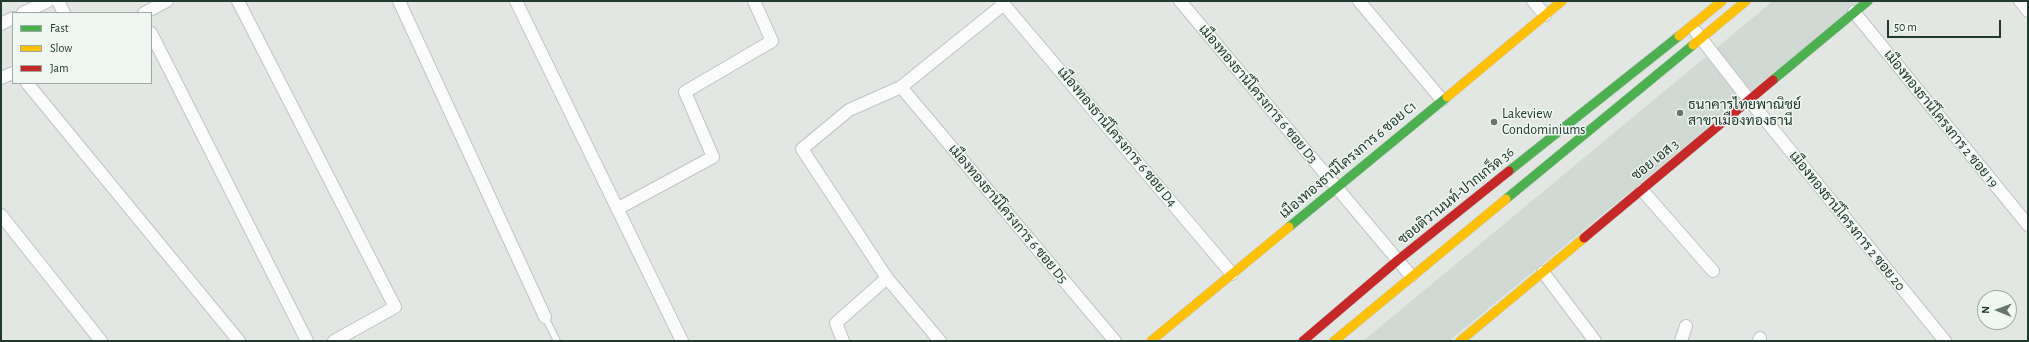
<!DOCTYPE html>
<meta charset="utf-8">
<style>
body{margin:0}
#map{position:relative;width:2029px;height:342px;overflow:hidden;background:#e2e7e4;font-family:"Alegreya Sans",sans-serif}
canvas{display:block}
.frame{position:absolute;inset:0;border:2px solid #21392f;pointer-events:none}
.legend{position:absolute;left:12px;top:12px;width:140px;height:72px;box-sizing:border-box;background:#f0f7f2;border:1px solid #9daba4;margin:0;padding:5px 7px;list-style:none;font-size:12px;color:#21392f}
.legend li{display:flex;align-items:center;gap:8px;height:20px}
.legend b{width:20px;border:1px solid #9daba4}
.north{position:absolute;left:1977px;top:290px;width:40px;height:40px;box-sizing:border-box;background:#f0f7f2;border:1px solid #9daba4;border-radius:50%;rotate:271deg;font-size:11px;font-weight:700;line-height:16px;text-align:center;color:#21392f}
.north::after{content:'';display:block;margin:auto;width:14px;height:18px;background:#65766e;clip-path:polygon(50% 0,100% 100%,50% 72%,0 100%)}
.scale{position:absolute;left:1887px;top:20px;width:114px;height:18px;box-sizing:border-box;border:2px solid #21392f;border-top:0;padding-left:5px;font-size:12px;line-height:14px;white-space:nowrap;color:#21392f;-webkit-text-stroke:3px #f0f7f2;paint-order:stroke}
</style>
<div id="map">
<canvas width="2029" height="342"></canvas>
<div class="frame"></div>
<ul class="legend">
<li><b style="height:5px;background:#4caf50"></b>Fast</li>
<li><b style="height:5px;background:#ffc107"></b>Slow</li>
<li><b style="height:5px;background:#c62828"></b>Jam</li>
</ul>
<div class="north">N</div>
<div class="scale">50 m</div>
</div>
<script>
const ctx = document.querySelector('canvas').getContext('2d');
ctx.lineJoin = 'round';
function fill(path, color) { ctx.fillStyle = color; ctx.fill(path, 'evenodd'); }
const toPath = rows => new Path2D(rows.map(r => 'M' + r).join(''));
function stroke(path, color, width, dash) { ctx.strokeStyle = color; ctx.lineWidth = width; ctx.lineCap = dash ? 'butt' : 'round'; ctx.setLineDash(dash || []); ctx.stroke(path); }
function drawText(font, color, halo, rows, align = 'center') {
  ctx.font = font + ' "Alegreya Sans",Sarabun,sans-serif'; ctx.lineWidth = 3; ctx.setLineDash([]); ctx.textBaseline = 'middle'; ctx.strokeStyle = halo; ctx.fillStyle = color; for (const [text, x, y, turn = 0] of rows) {
    ctx.save(); ctx.translate(x, y); ctx.rotate((+turn || 0) * Math.PI / 180); ctx.textAlign = isNaN(turn) ? turn : align; if (halo) ctx.strokeText(text, 0, 0); ctx.fillText(text, 0, 0); ctx.restore();
  }
}
const built = toPath([
 [1773,1,1862,1,1449,341,1363,341]
]);
const lane = toPath([
 [545,317,557,341]
]);
const street = toPath([
 [58,1,64,13],
 [238,1,395,307,334,341],
 [399,1,545,317],
 [516,1,682,341],
 [1001,1,1232,274],
 [1180,1,1411,276],
 [1359,1,1442,100],
 [1533,1,1545,15],
 [2020,1,2028,11],
 [1854,12,2028,225],
 [23,13,48,1],
 [144,13,167,1],
 [1,24,13,18],
 [1696,32,1750,101,1945,341],
 [151,33,307,341],
 [1,78,13,73],
 [27,83,239,341],
 [901,87,1115,341],
 [1642,190,1713,271],
 [617,209,713,157,685,92,772,41,754,1],
 [1,215,101,341],
 [1543,272,1595,341],
 [843,341,836,323,887,278],
 [940,341,887,278,802,149,849,110,901,87,1004,4],
 [1681,341,1686,326],
 [1759,341,1760,338]
]);
const fast = toPath([
 [1773,80,1868,1],
 [1509,171,1679,36],
 [1506,199,1693,45],
 [1289,227,1447,97]
]);
const slow = toPath([
 [1679,36,1722,1],
 [1693,45,1746,1],
 [1447,97,1562,1],
 [1151,341,1289,227],
 [1334,341,1506,199],
 [1460,341,1584,238]
]);
const jam = toPath([
 [1584,238,1773,80],
 [1303,341,1398,260,1509,171]
]);
const markers = [
 [1680,113,4,"#65766e"],
 [1494,122,4,"#65766e"]
];
const streetNames = [
 ["เมืองทองธานีโครงการ 6 ซอย D3",1258,94,50],
 ["เมืองทองธานีโครงการ 2 ซอย 19",1941,119,51],
 ["เมืองทองธานีโครงการ 6 ซอย D4",1117,137,50],
 ["เมืองทองธานีโครงการ 6 ซอย C1",1348,160,-40],
 ["ซอย เอส 3",1655,160,-39],
 ["ซอยติวานนท์-ปากเกร็ด 36",1456,196,-39],
 ["เมืองทองธานีโครงการ 6 ซอย D5",1008,214,50],
 ["เมืองทองธานีโครงการ 2 ซอย 20",1847,221,51]
];
const poiNames = [
 ["ธนาคารไทยพาณิชย์",1688,105],
 ["สาขาเมืองทองธานี",1688,121],
 ["Lakeview",1502,114],
 ["Condominiums",1502,130]
];
fill(built, '#d0d9d3');
stroke(lane, '#bfc4c1', 8);
stroke(street, '#bfc4c1', 14);
stroke(fast, '#bec5c1', 10);
stroke(slow, '#bec5c1', 10);
stroke(jam, '#bec5c1', 10);
stroke(lane, '#fbfbfb', 6);
stroke(street, '#fbfbfb', 12);
stroke(fast, '#4caf50', 9);
stroke(slow, '#ffc107', 9);
stroke(jam, '#c62828', 9);
for (const [x, y, r, color] of markers) { const dot = new Path2D(); dot.arc(x, y, r, 0, 2 * Math.PI); ctx.fillStyle = color; ctx.fill(dot); stroke(dot, '#f0f7f2', 1.5); }
drawText('14px', '#21392f', '#f0f7f2', streetNames);
drawText('14px', '#21392f', '#f0f7f2', poiNames, 'left');
</script>
